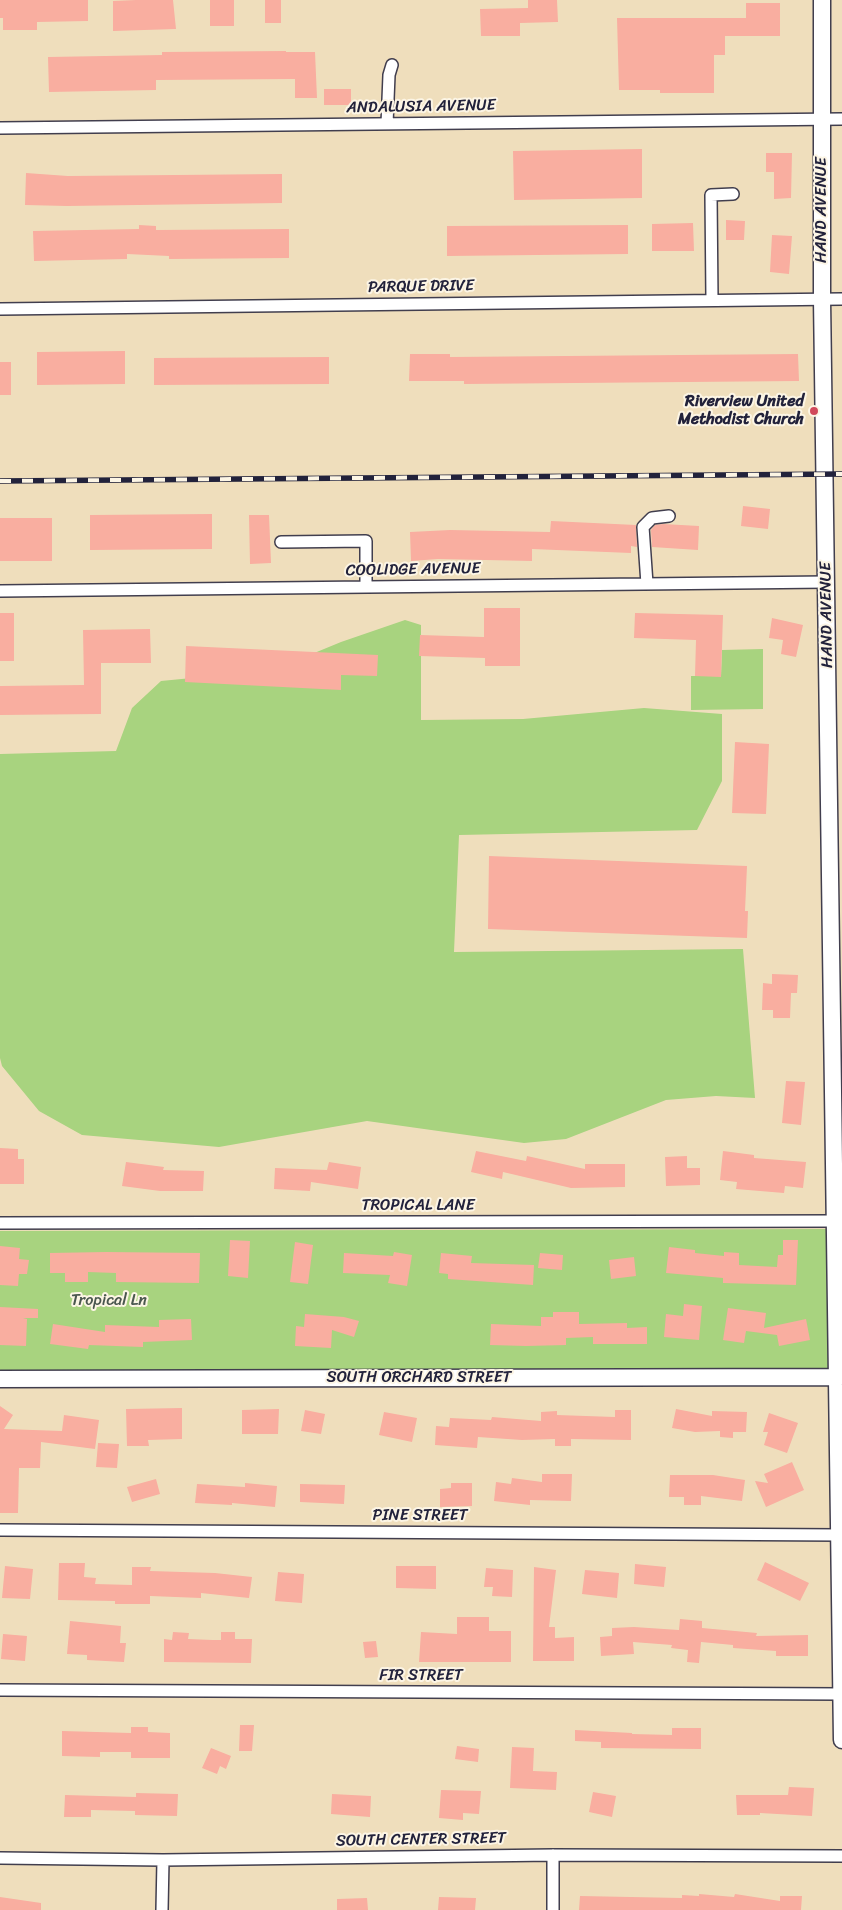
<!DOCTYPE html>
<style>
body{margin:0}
canvas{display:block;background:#efdebc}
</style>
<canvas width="842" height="1910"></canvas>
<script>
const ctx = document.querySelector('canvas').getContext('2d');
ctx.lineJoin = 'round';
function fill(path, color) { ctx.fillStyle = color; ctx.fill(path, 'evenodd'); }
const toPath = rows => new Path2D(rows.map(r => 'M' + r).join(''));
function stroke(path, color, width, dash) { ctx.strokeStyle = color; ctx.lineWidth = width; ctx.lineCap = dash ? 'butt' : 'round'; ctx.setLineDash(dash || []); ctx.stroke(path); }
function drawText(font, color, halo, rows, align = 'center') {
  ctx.font = font + ' Sriracha,sans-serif'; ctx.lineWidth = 4; ctx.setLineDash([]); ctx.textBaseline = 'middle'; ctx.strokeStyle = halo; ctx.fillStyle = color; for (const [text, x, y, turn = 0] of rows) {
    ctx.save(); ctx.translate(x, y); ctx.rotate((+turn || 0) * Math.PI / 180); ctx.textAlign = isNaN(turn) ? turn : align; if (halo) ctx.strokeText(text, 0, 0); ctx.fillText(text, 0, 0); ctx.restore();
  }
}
const green = toPath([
 [405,620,421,625,421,720,523,719,644,708,722,714,722,781,697,830,459,835,454,952,743,949,755,1098,716,1096,666,1100,566,1139,524,1143,367,1121,219,1147,82,1135,39,1111,2,1066,0,1058,0,754,116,751,132,708,161,681,202,677,256,677,341,642],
 [763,649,763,709,691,710,691,676,721,676,722,650],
 [827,1229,829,1370,0,1372,0,1231]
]);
const building = toPath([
 [0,0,88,0,88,21,37,22,37,30,3,30,3,18,0,18],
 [136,0,173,0,176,29,113,31,113,1],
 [210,0,234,0,234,26,210,26],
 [265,0,281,0,281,23,265,23],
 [528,0,557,0,558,22,520,23,520,36,481,36,480,9,528,8],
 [746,3,780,3,780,36,725,36,725,55,714,55,714,93,660,93,660,90,619,90,617,18,746,18],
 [286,51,286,52,315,52,317,98,295,98,295,79,156,80,156,90,49,92,48,57,162,55,162,52],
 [324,89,351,89,351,105,324,105],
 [642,149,642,198,514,200,513,151],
 [766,153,792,153,791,198,774,199,774,172,766,172],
 [26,173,68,176,282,174,282,203,67,206,25,205],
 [726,220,745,221,744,240,726,240],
 [693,223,694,251,652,251,652,224],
 [139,225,156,226,156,230,289,229,289,258,169,259,169,256,127,254,127,259,34,261,33,231,139,229],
 [628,225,628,254,447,256,447,226],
 [772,235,792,236,789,274,770,272],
 [125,351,125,384,37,385,37,352],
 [410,354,450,354,450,357,798,354,799,381,464,384,464,381,409,381],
 [329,357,329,384,154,385,154,358],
 [0,362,11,362,11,395,0,395],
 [743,506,770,509,768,529,741,526],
 [212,514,212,549,90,550,90,515],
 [249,515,269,515,271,563,250,564],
 [0,518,52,518,52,561,0,561],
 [551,521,636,525,637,547,631,546,631,553,532,549,532,561,438,559,411,561,410,532,450,530,550,532],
 [663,524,699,526,698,550,652,547,651,530,655,525],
 [484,608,520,608,520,666,485,666,485,658,419,656,420,635,484,637],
 [0,613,14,613,14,661,0,661],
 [635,613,723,615,721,677,695,676,696,640,634,638],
 [772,618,803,625,796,657,781,654,783,640,769,638],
 [150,629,151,663,101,663,101,714,0,715,0,686,84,685,83,630],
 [186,646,378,655,377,676,341,675,341,690,185,682],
 [735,742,769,744,766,814,732,813],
 [489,856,747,866,745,911,748,911,747,938,488,929],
 [772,974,798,975,797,993,791,993,790,1018,773,1018,773,1010,762,1010,763,983,772,984],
 [786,1081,805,1082,801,1125,782,1123],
 [0,1148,18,1149,18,1159,24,1159,24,1184,0,1184],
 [476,1151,526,1161,527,1156,585,1169,585,1164,625,1164,625,1187,571,1188,503,1172,502,1179,471,1172],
 [723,1151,754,1155,754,1158,806,1162,803,1188,785,1186,784,1193,736,1189,737,1182,720,1180],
 [687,1156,687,1168,700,1168,700,1185,666,1186,665,1157],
 [126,1162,164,1167,163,1170,204,1171,203,1191,160,1191,122,1186],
 [329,1162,361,1167,358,1189,311,1182,310,1191,274,1189,275,1168,327,1170],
 [230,1240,250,1241,248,1278,228,1276],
 [783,1240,798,1240,796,1285,723,1283,723,1278,666,1273,669,1247,695,1250,695,1253,724,1256,724,1252,739,1253,739,1265,777,1267,778,1255,783,1255],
 [295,1242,313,1245,308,1284,290,1282],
 [0,1246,20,1248,19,1259,29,1260,27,1274,19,1274,18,1286,0,1285],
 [106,1252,200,1253,199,1283,116,1282,116,1273,88,1272,88,1282,65,1282,65,1273,50,1273,50,1253],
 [394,1252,412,1255,407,1286,388,1283,390,1275,343,1273,344,1253,393,1256],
 [441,1253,472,1256,471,1263,534,1265,533,1285,448,1279,448,1274,439,1273],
 [540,1253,563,1255,562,1270,538,1268],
 [634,1257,636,1276,611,1279,609,1260],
 [684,1304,702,1306,699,1340,664,1337,666,1314,683,1316],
 [0,1307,38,1309,38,1318,23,1318,27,1319,26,1346,0,1345],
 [728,1308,766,1313,764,1328,806,1319,810,1340,779,1346,777,1335,746,1331,744,1343,723,1340],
 [553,1312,579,1312,579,1324,627,1323,627,1328,647,1327,647,1344,593,1344,593,1337,566,1338,566,1345,526,1346,490,1345,491,1324,541,1326,541,1317,553,1317],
 [305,1314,344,1317,359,1321,354,1337,332,1330,331,1348,295,1346,296,1326,304,1327],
 [191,1319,192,1340,143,1342,143,1347,89,1345,88,1349,50,1344,53,1324,105,1332,105,1325,159,1327,159,1320],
 [0,1406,13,1415,4,1429,62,1431,64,1415,99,1420,95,1449,41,1442,40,1468,19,1468,18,1513,0,1513],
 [182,1408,182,1439,148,1440,149,1446,127,1446,126,1409],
 [279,1409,278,1434,242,1434,242,1410],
 [676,1409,712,1416,712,1411,747,1412,746,1432,733,1432,733,1438,720,1437,720,1431,695,1432,672,1428],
 [305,1410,325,1414,321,1434,301,1431],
 [615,1410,631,1410,631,1440,571,1439,571,1446,555,1446,555,1439,522,1440,478,1437,477,1448,435,1445,436,1426,449,1427,450,1418,491,1420,492,1417,541,1421,541,1412,557,1411,557,1415,615,1417],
 [384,1412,417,1418,412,1442,379,1435],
 [769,1413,798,1423,787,1453,764,1445,768,1432,763,1432],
 [98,1443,119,1444,117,1468,96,1467],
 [792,1462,804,1490,766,1507,755,1481,768,1483,764,1474],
 [542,1474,572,1474,571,1501,530,1500,530,1505,494,1501,496,1482,511,1484,512,1478,542,1482],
 [670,1475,713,1475,745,1480,742,1501,701,1496,701,1505,684,1505,684,1497,669,1497],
 [156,1479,160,1494,132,1502,127,1487],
 [245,1483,277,1486,275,1507,232,1503,232,1505,195,1503,197,1484,245,1487],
 [451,1483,472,1483,472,1506,440,1507,440,1489,451,1488],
 [300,1484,345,1485,344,1504,300,1502],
 [765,1562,809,1583,800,1601,757,1580],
 [59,1563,85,1563,84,1577,96,1578,95,1584,132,1585,132,1567,151,1567,150,1571,215,1573,252,1577,249,1598,201,1593,201,1598,150,1596,150,1604,115,1604,115,1601,58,1600],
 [635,1564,666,1567,664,1587,634,1584],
 [5,1566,33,1569,30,1599,2,1598],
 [396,1566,436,1566,436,1589,396,1588],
 [534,1567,556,1570,549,1627,555,1627,555,1638,574,1637,574,1661,533,1661],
 [486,1568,513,1570,512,1597,492,1596,493,1587,484,1587],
 [585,1570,619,1573,617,1598,582,1594],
 [278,1572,304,1574,302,1603,275,1601],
 [457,1617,489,1617,489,1631,511,1631,511,1662,419,1662,421,1632,457,1634],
 [680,1619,702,1621,702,1628,757,1633,756,1636,808,1635,808,1656,776,1656,776,1651,733,1648,733,1645,701,1642,699,1663,687,1662,688,1650,671,1648,672,1645,633,1642,634,1654,601,1656,600,1637,612,1636,612,1628,634,1627,679,1630],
 [70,1621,121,1626,120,1643,126,1643,124,1662,87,1660,87,1655,67,1654],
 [173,1632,189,1633,188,1639,213,1640,221,1640,221,1632,235,1632,235,1639,252,1639,251,1663,164,1662,164,1639,172,1640],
 [3,1634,27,1636,25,1661,1,1659],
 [376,1641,378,1657,365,1658,363,1642],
 [240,1725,254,1725,252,1751,239,1751],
 [131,1727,148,1727,148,1732,170,1733,170,1758,131,1758,131,1752,100,1752,100,1757,62,1756,62,1731,131,1733],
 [672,1728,701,1728,701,1749,601,1748,601,1742,575,1741,575,1730,632,1733,632,1734,672,1735],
 [457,1746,479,1749,478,1762,455,1759],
 [512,1747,534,1748,533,1771,557,1772,556,1790,510,1788],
 [211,1748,231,1756,226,1769,220,1766,217,1774,202,1768],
 [789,1787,814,1788,812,1816,760,1813,760,1815,737,1815,736,1795,788,1795],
 [441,1790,481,1791,479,1814,463,1813,463,1820,439,1818],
 [593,1792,616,1796,612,1817,589,1812],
 [136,1793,178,1794,177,1816,135,1815,135,1811,91,1810,91,1817,64,1817,65,1795,136,1797],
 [332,1794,371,1796,370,1817,331,1814],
 [699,1894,734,1897,735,1894,780,1901,780,1896,802,1896,801,1910,579,1910,580,1896,682,1898,682,1895,699,1896],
 [0,1897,41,1903,41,1910,0,1910],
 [439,1897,476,1898,475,1910,438,1910],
 [367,1898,368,1910,337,1910,337,1899]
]);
const street = toPath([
 [387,124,389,75,392,65],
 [0,128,842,119],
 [712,300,711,195,733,194],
 [0,309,842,299],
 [281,542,366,541,366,587],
 [647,584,643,527,652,518,669,516],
 [0,591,827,582],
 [0,1223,835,1221],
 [0,1530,840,1535],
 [0,1690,841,1694],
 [553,1855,553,1910],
 [0,1858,163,1860,553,1855,842,1856],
 [162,1910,163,1860]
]);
const secondary = toPath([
 [822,0,822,299,842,1740],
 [0,1379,838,1377]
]);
const rail = toPath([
 [0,481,842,474]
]);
const markers = [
 [814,411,5,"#d1495b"]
];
const streetNames = [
 ["ANDALUSIA AVENUE",421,107,-1],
 ["HAND AVENUE",822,210,-90],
 ["PARQUE DRIVE",421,287,-1],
 ["COOLIDGE AVENUE",413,570,-1],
 ["HAND AVENUE",827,615,-91],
 ["TROPICAL LANE",418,1206],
 ["SOUTH ORCHARD STREET",419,1378],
 ["PINE STREET",420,1516],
 ["FIR STREET",421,1676],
 ["SOUTH CENTER STREET",421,1840,-1]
];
const poiNames = [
 ["Riverview United",804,402],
 ["Methodist Church",804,420]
];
const parkNames = [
 ["Tropical Ln",109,1301]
];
fill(green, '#a8d37f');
fill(building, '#f9aea0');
stroke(street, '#413e4e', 14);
stroke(secondary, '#413e4e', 19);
stroke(street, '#fff', 11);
stroke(secondary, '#fff', 16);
stroke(rail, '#22223b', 5.5);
stroke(rail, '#fcf5e5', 4, [11]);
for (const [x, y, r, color] of markers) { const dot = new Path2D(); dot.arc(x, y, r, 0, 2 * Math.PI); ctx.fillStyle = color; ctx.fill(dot); stroke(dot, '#fcf5e5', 2); }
drawText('16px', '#22223b', '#fcf5e5', streetNames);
drawText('bold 16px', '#22223b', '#fcf5e5', poiNames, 'right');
drawText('16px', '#4a574f', '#fcf5e5', parkNames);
</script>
